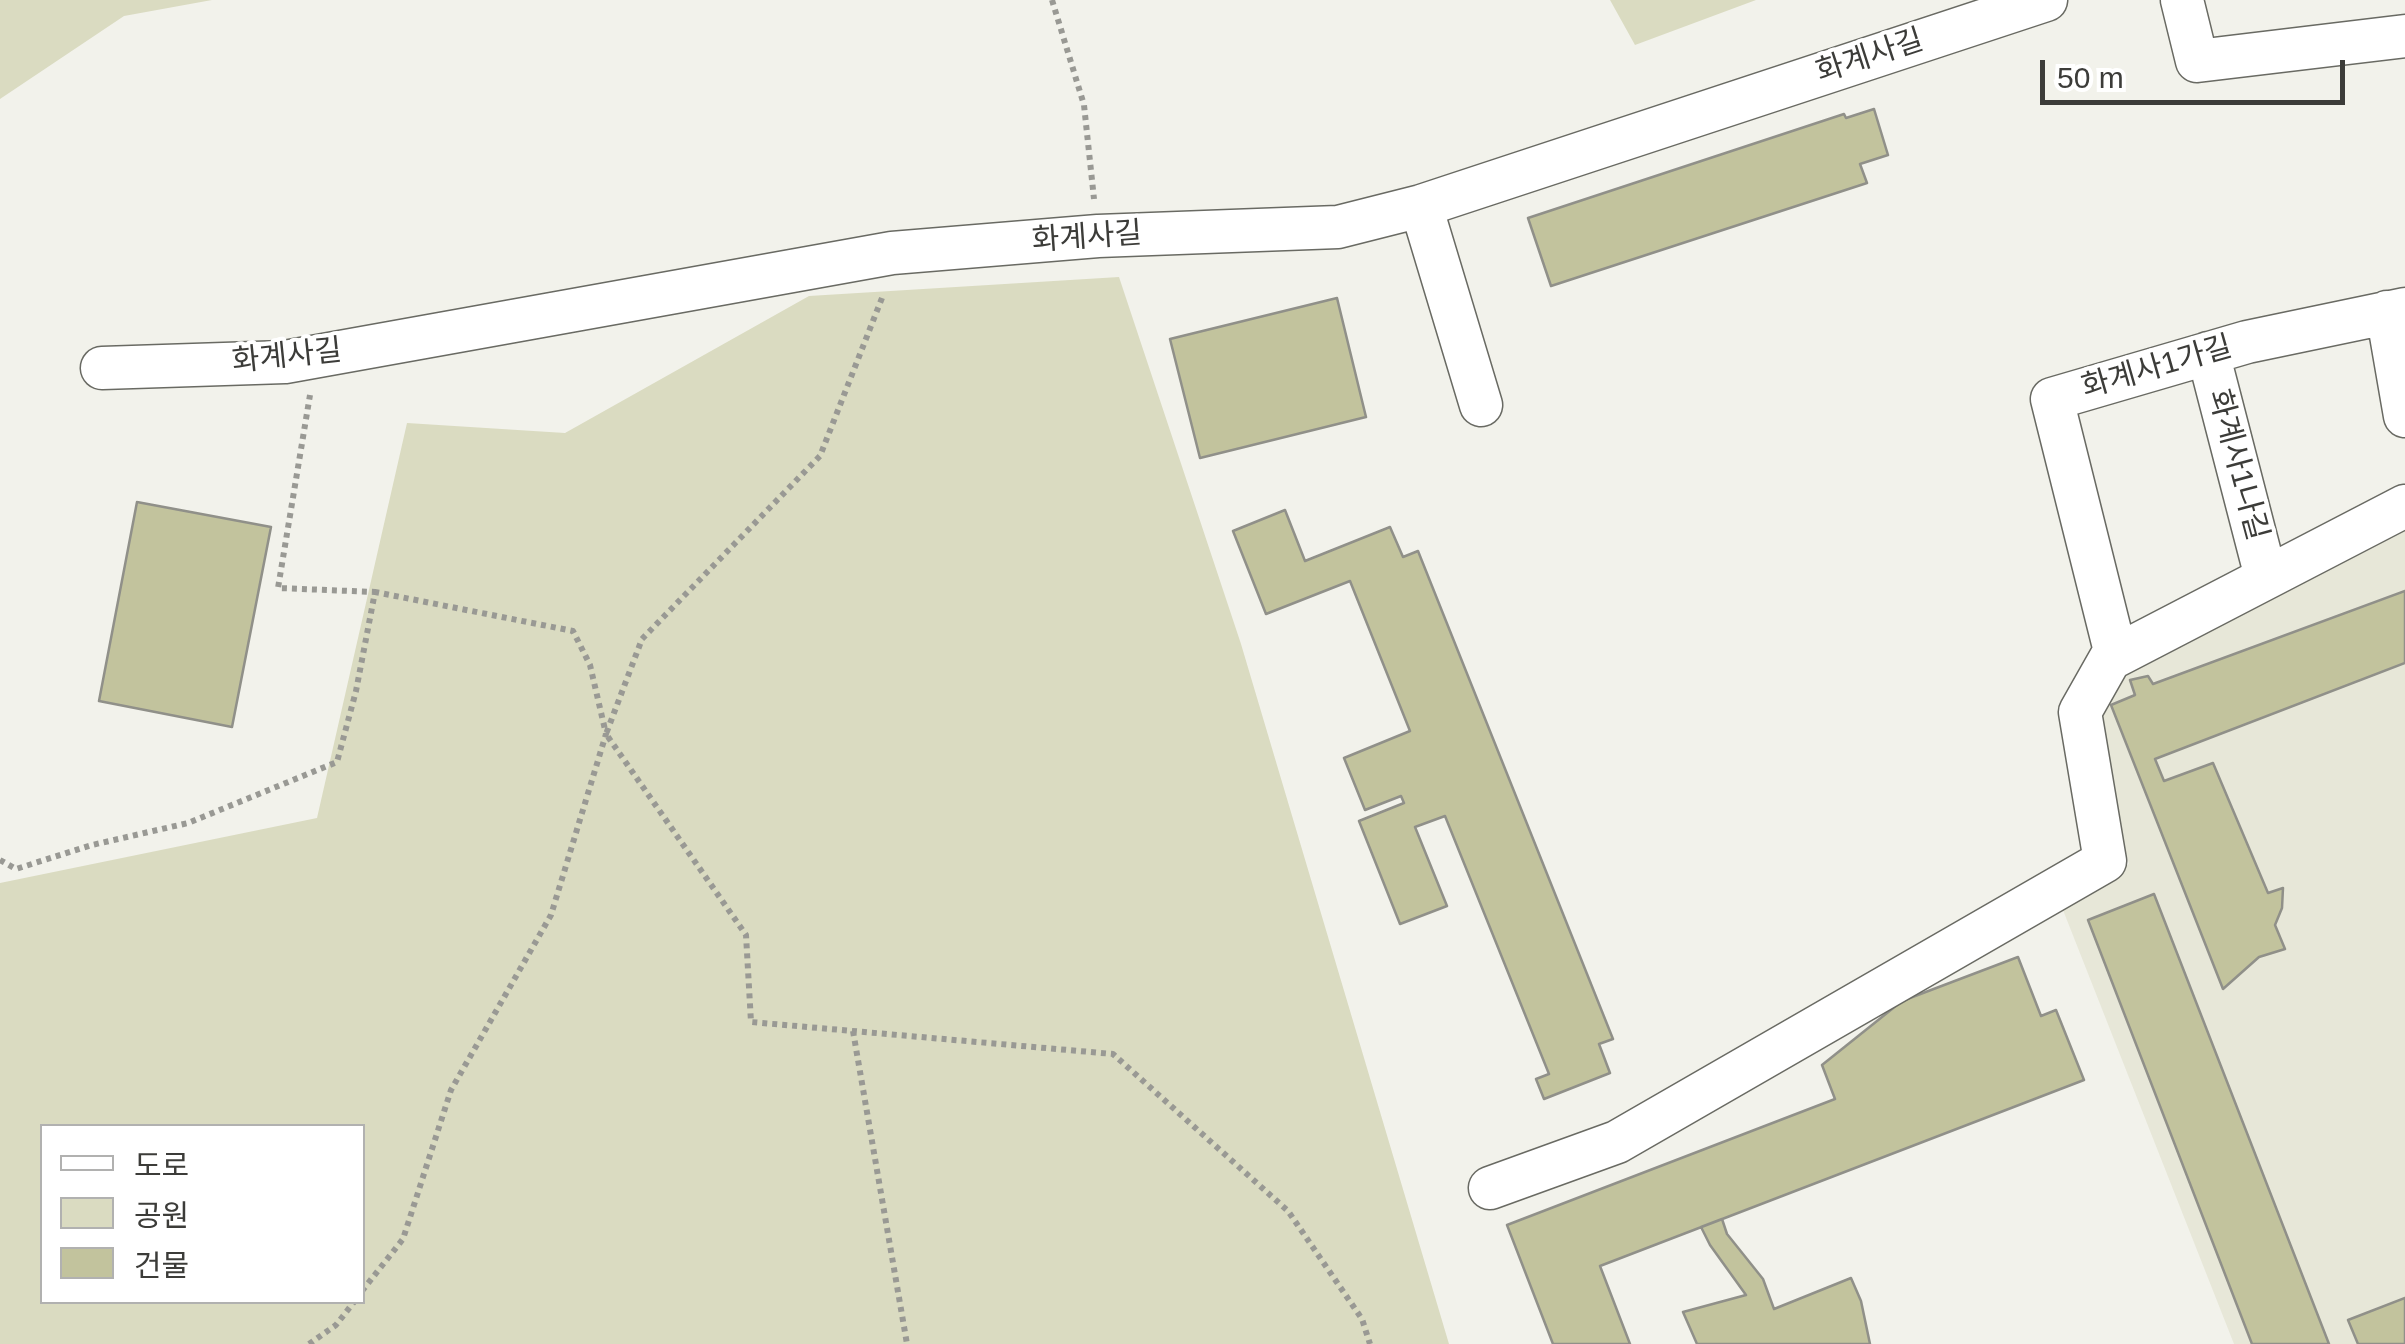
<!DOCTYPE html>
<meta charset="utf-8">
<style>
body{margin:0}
#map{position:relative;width:2405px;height:1344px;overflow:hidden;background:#f2f2eb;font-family:Arial,"Noto Sans KR",sans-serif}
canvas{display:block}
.legend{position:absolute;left:40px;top:1124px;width:325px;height:180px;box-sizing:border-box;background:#fff;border:2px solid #b1b1b0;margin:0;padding:12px 18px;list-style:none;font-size:30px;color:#3c3c39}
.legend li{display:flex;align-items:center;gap:20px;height:50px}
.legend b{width:50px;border:2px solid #b1b1b0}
.scale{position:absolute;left:2040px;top:60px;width:305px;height:45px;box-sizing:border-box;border:5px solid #3c3c39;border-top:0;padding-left:12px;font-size:30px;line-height:35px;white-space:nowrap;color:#3c3c39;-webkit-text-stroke:8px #fff;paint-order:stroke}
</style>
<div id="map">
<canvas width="2405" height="1344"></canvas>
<ul class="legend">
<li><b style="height:12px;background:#fff"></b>도로</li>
<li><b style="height:28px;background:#dadbc1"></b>공원</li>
<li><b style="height:28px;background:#c2c39d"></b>건물</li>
</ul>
<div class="scale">50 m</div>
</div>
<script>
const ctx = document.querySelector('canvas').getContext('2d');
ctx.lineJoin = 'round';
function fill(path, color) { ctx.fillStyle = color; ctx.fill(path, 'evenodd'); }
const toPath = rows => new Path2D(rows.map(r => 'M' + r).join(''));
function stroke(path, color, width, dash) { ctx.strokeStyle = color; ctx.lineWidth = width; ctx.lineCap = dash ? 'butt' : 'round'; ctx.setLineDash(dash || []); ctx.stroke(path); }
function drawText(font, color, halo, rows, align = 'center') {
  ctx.font = font + ' Arial,"Noto Sans KR",sans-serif'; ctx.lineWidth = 8; ctx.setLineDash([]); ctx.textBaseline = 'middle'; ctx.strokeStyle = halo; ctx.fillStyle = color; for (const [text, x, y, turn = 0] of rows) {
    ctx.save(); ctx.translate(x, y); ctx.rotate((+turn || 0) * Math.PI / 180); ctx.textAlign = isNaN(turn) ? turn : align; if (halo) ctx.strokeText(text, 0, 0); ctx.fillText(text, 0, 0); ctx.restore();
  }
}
const built = toPath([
 [2405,529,2405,1344,2234,1344,2061,905,2129,864,2089,714,2122,667]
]);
const green = toPath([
 [0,0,212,0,124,16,0,99],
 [1610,0,1756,0,1635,45],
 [1119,277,1241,644,1449,1344,0,1344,0,883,317,818,407,423,565,433,809,296],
 [42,1126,362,1126,362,1302,42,1302]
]);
const building = toPath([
 [1874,109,1888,155,1860,164,1867,183,1551,286,1528,218,1844,114,1846,118,1874,109],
 [1337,298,1366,417,1200,458,1170,339,1337,298],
 [137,502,271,527,232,727,99,701,137,502],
 [1285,510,1305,561,1390,527,1403,557,1418,551,1613,1039,1599,1044,1610,1073,1544,1099,1536,1079,1549,1074,1445,816,1415,827,1447,906,1400,924,1359,821,1404,803,1401,796,1365,810,1344,758,1410,731,1350,581,1266,614,1233,531,1285,510],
 [2405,591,2405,663,2155,759,2164,781,2213,763,2268,893,2283,888,2282,908,2275,925,2285,949,2259,957,2223,989,2111,705,2135,695,2130,680,2148,676,2153,684,2405,591],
 [2154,894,2329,1344,2252,1344,2088,920,2154,894],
 [2018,957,2041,1016,2056,1010,2084,1080,1600,1266,1630,1344,1553,1344,1507,1225,1835,1099,1822,1065,1902,1001,2018,957],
 [1722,1219,1727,1234,1763,1279,1774,1309,1851,1278,1861,1301,1870,1344,1697,1344,1683,1312,1746,1295,1710,1245,1701,1227,1722,1219],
 [2405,1298,2405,1344,2358,1344,2348,1320,2405,1298]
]);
const path = toPath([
 [1052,0,1084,105,1094,199],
 [882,298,820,456,642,639,606,734,746,935,751,1022,1113,1054,1288,1211,1362,1319,1370,1344],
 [0,860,16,869,92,845,188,823,337,762,356,691,375,592,278,588,310,395],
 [853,1031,907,1344],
 [362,1291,403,1239,451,1090,551,915,606,734,590,665,573,631,375,592],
 [309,1344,336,1325,354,1302]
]);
const minor = toPath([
 [2182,0,2197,61,2405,36],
 [1421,206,1481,405],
 [2387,312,2405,416],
 [2208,353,2266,577],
 [102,368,285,362,892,253,1098,236,1338,227,1421,206,2046,0],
 [2116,655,2052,399,2247,342,2405,309],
 [1490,1188,1617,1142,2105,861,2080,712,2110,659,2405,506]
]);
const streetNames = [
 ["화계사길",1870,57,-18],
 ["화계사길",1087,238,-4],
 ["화계사길",287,357,-6],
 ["화계사1가길",2157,368,-16],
 ["화계사1나길",2237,465,75]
];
fill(built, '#e7e7d8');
fill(green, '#dadbc1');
fill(building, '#c2c39d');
stroke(building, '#909089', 2.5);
stroke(minor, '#696a63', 45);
stroke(path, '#999994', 6, [5, 5]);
stroke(minor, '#fff', 42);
drawText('30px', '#3c3c39', '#fff', streetNames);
</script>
